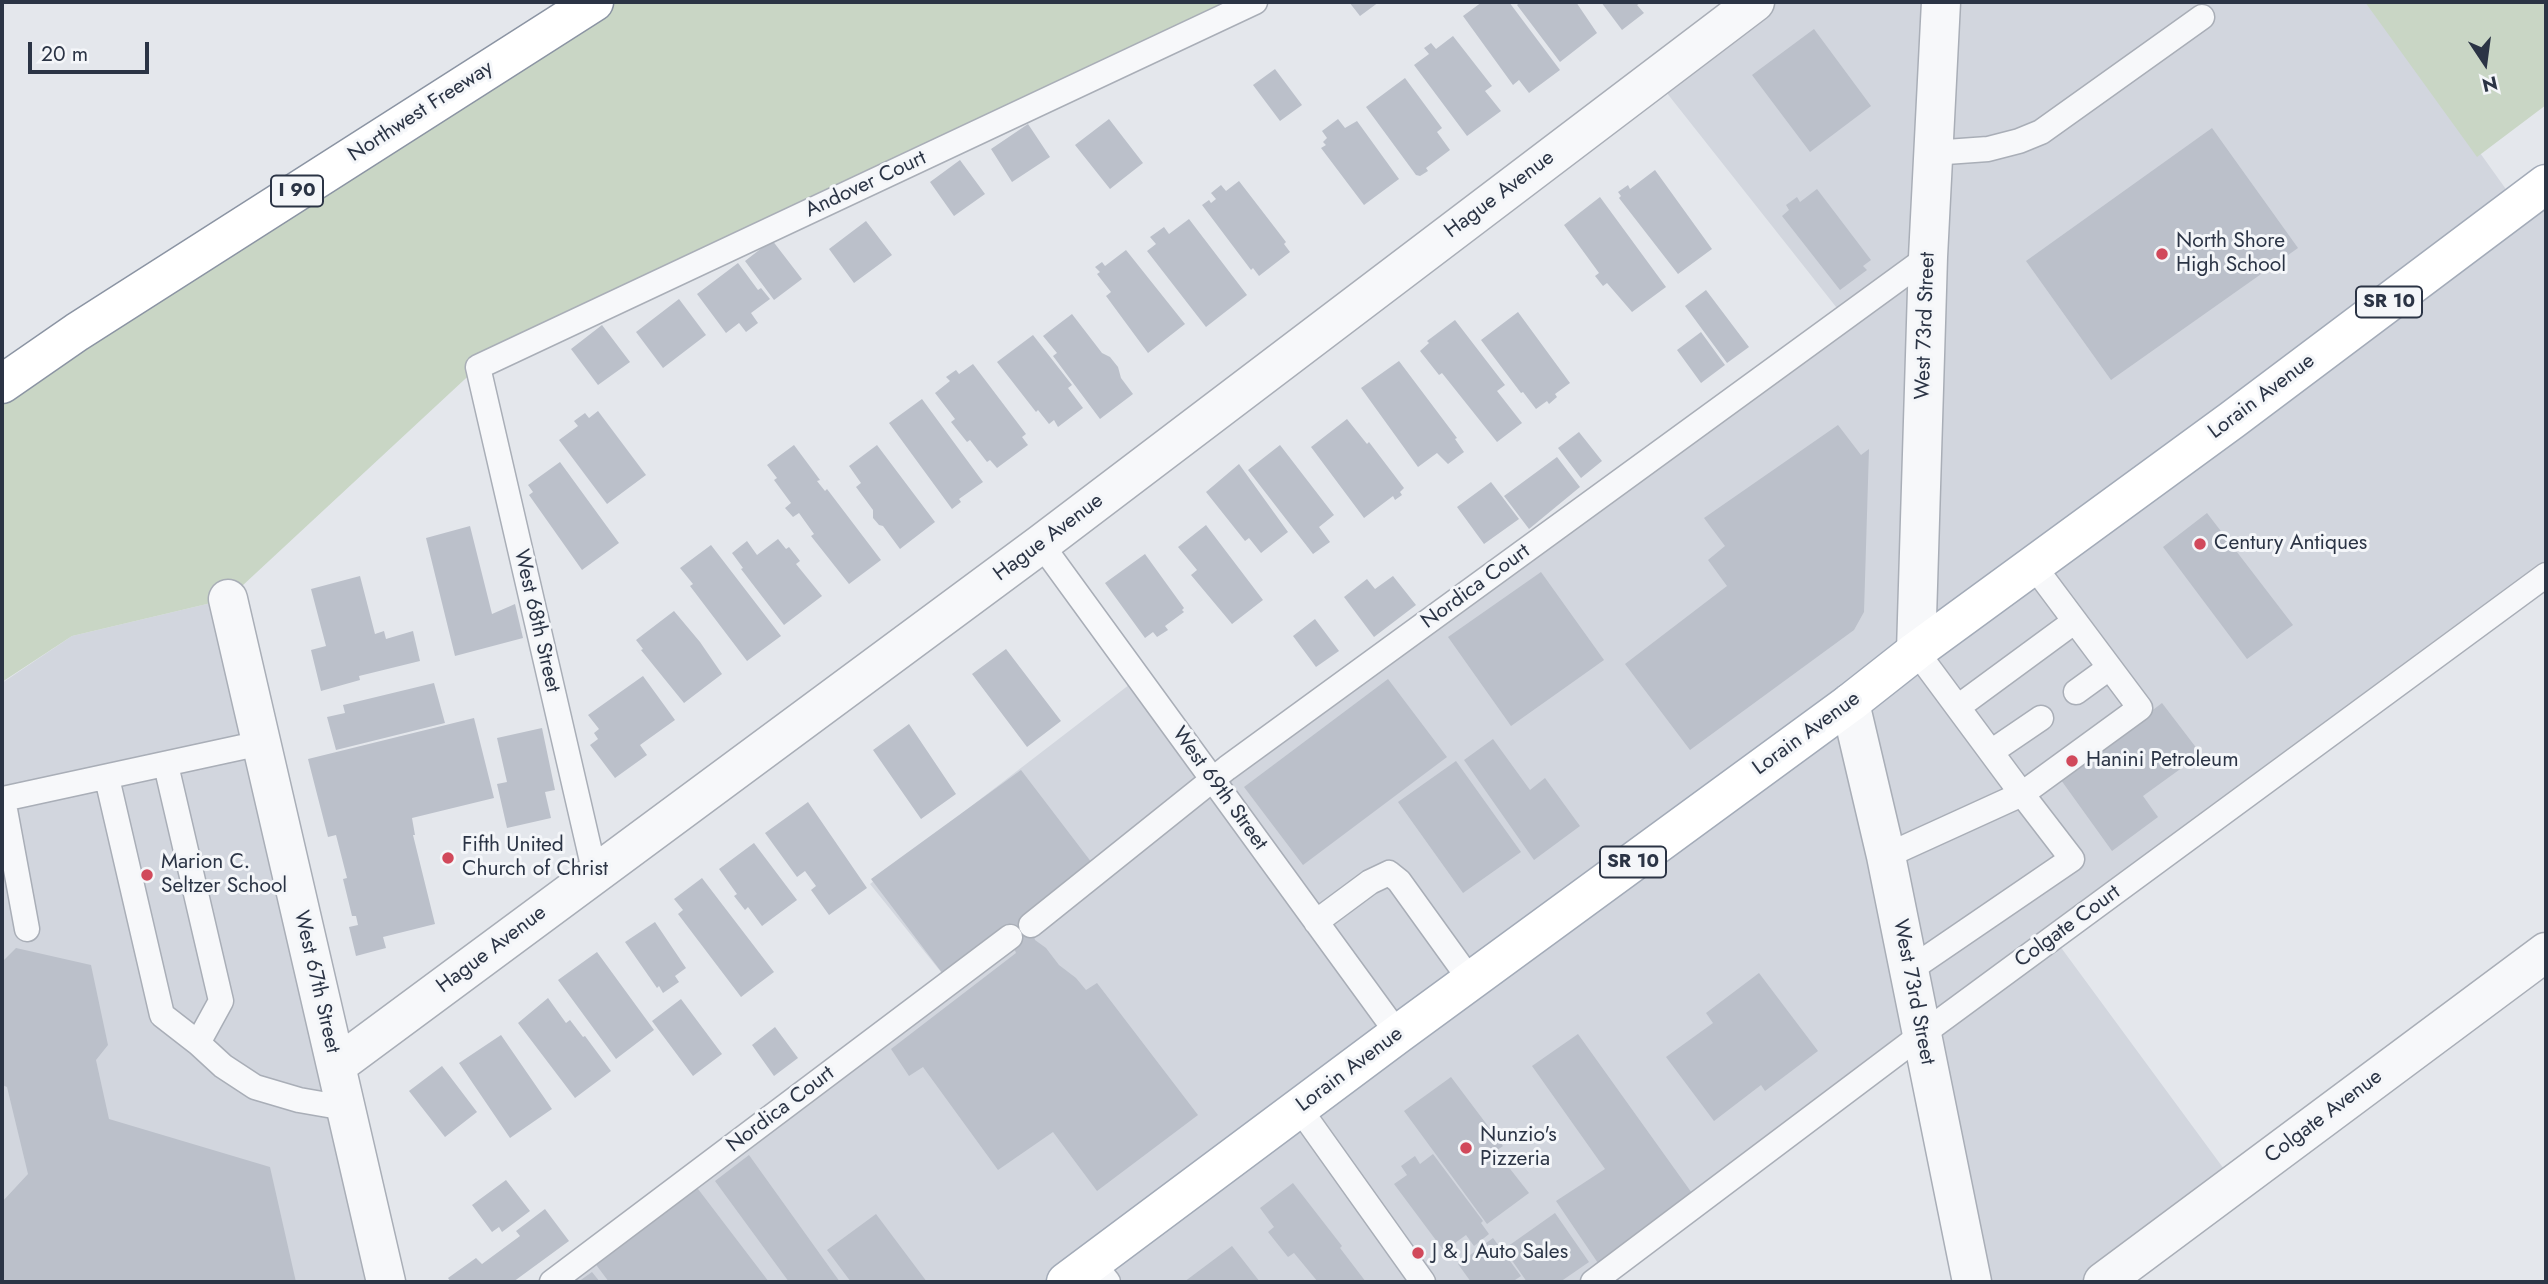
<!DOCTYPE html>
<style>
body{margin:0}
#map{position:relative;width:2548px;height:1284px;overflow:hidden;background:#e4e7ec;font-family:Jost,sans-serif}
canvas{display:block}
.frame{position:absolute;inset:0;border:4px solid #2b3445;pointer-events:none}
.north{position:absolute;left:2450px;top:28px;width:70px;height:70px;-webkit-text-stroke:5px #f4f6f9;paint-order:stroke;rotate:167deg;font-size:19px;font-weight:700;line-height:28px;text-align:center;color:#2b3445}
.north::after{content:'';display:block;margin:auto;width:24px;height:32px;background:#2b3445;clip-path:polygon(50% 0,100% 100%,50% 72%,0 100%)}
.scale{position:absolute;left:28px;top:42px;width:121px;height:32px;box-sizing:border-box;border:4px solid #2b3445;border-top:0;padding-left:9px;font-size:21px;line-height:24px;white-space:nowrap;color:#2b3445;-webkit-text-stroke:5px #f4f6f9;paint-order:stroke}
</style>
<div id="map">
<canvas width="2548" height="1284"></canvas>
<div class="frame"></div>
<div class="north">N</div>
<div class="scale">20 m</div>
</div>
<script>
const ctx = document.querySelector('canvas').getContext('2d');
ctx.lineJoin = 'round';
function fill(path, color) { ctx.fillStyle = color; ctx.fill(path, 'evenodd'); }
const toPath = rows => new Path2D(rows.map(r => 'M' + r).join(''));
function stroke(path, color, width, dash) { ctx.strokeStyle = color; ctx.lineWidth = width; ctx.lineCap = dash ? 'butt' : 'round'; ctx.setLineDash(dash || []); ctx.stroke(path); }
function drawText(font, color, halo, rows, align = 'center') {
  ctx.font = font + ' Jost,sans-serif'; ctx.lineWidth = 6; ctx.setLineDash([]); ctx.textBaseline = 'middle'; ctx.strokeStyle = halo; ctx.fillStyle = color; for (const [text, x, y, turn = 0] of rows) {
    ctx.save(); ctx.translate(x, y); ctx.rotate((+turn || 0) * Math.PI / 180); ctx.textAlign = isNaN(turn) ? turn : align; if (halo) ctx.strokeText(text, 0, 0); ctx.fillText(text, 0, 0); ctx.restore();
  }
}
const built = toPath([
 [1755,2,2372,2,2518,206,2546,184,2546,575,2054,938,2235,1184,2103,1282,1972,1282,1922,1036,1593,1282,552,1282,949,982,870,884,1138,678,1212,779,1844,317,1655,78],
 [228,599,388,1282,2,1282,2,683,72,636]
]);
const green = toPath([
 [594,2,1255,2,478,367,228,599,72,636,2,682,2,384],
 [2365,2,2546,2,2546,105,2477,157]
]);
const building = toPath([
 [1349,2,1379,2,1360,16],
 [1482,2,1509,2,1560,70,1529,93,1519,80,1513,85,1463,16],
 [1520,2,1576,2,1597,33,1560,62,1517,5],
 [1601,2,1642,2,1637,5,1644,13,1622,30],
 [1814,29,1871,106,1810,152,1752,75],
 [1453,36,1492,86,1485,91,1501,111,1467,136,1414,65,1429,54,1424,48,1431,43,1436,49],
 [1275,69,1302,105,1280,121,1253,85],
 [1405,78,1442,128,1437,132,1450,150,1426,168,1428,171,1420,176,1416,175,1366,107],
 [1109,119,1143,163,1110,189,1075,145],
 [1338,119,1345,128,1357,121,1399,179,1364,205,1321,148,1326,145,1323,142,1327,138,1322,131],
 [1028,124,1050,157,1012,182,991,149],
 [2212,128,2298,248,2111,380,2026,261],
 [960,160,985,194,954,216,930,182],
 [1655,170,1712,249,1678,274,1619,198,1621,196,1618,192,1628,185,1630,189],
 [1239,181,1286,242,1284,244,1290,252,1259,276,1253,268,1251,270,1202,205,1209,200,1211,203,1216,199,1211,193,1221,185,1226,191],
 [1817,189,1871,260,1863,266,1867,270,1840,290,1782,216,1789,210,1786,205,1797,197,1800,202],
 [1600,197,1666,287,1632,312,1607,283,1603,286,1595,276,1599,273,1564,225],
 [1189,219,1247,295,1206,327,1147,251,1156,244,1150,237,1164,227,1169,234],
 [866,221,892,255,854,283,829,249],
 [772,240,802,279,774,300,745,261],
 [1126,250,1185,324,1148,353,1106,296,1111,292,1097,274,1100,272,1095,267,1102,262,1105,266],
 [738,263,758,290,761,288,770,299,751,313,758,323,746,332,739,323,726,333,697,294],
 [1706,290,1749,347,1727,363,1685,306],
 [679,299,706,335,663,368,636,332],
 [1518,312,1570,383,1555,394,1557,397,1549,404,1547,401,1536,409,1523,392,1521,393,1481,340],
 [1072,314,1102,353,1110,357,1118,367,1121,378,1133,394,1100,419,1053,356,1057,353,1043,336],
 [1455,320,1505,385,1497,391,1522,423,1497,442,1442,373,1439,375,1420,351,1429,343,1427,341],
 [602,325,630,362,598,385,571,349],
 [1701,332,1725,365,1701,383,1677,350],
 [1033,335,1072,385,1068,388,1083,408,1058,427,1054,420,1049,424,1038,410,1036,412,997,362],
 [1399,361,1457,438,1455,439,1464,452,1448,464,1437,453,1418,467,1361,388],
 [973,364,1026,434,1022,437,1028,445,997,468,990,460,987,462,970,440,967,442,951,422,955,419,935,393,950,381,946,377,956,370,959,374],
 [922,399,983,482,959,499,961,502,952,509,889,423],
 [598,411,646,475,607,504,559,440,578,426,574,421,585,413,589,418],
 [1347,419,1367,444,1369,442,1404,488,1400,492,1402,495,1395,500,1393,496,1364,518,1311,447],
 [1838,425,1861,455,1869,449,1864,612,1854,630,1690,750,1625,664,1727,586,1708,560,1725,546,1704,518],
 [1579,432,1602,461,1581,478,1558,448],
 [794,445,820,480,817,481,825,491,827,489,881,560,849,584,811,536,814,534,799,513,793,517,785,508,791,503,774,480,777,478,767,465],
 [877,445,935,522,900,549,883,526,879,525,873,518,873,510,856,487,861,483,849,466],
 [1280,445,1334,515,1319,527,1330,542,1313,554,1248,470],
 [1557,457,1580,487,1529,529,1504,496],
 [560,462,619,543,582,570,529,495,533,492,528,485],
 [1239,464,1288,532,1261,553,1249,538,1245,541,1206,492],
 [1491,482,1519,519,1484,544,1457,507],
 [2207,513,2293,625,2247,659,2163,547],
 [1206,525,1263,600,1232,624,1191,575,1197,570,1178,547],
 [470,526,492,614,515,604,523,638,455,656,426,538],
 [778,539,786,549,789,547,800,561,796,564,822,596,784,625,741,569,743,568,732,553,747,541,757,555],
 [711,545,781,636,747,661,690,586,693,584,680,568],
 [1145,554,1184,608,1182,610,1184,612,1165,626,1168,630,1157,637,1153,632,1145,638,1105,583],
 [1541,572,1604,660,1511,726,1448,637],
 [360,576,375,634,384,631,386,639,413,631,420,661,359,676,360,680,321,691,311,650,326,646,311,589],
 [1393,576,1416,605,1374,637,1344,597,1367,579,1375,589],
 [674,611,700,642,722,674,684,703,641,650,643,649,636,640],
 [1315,619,1339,651,1316,667,1293,636],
 [1006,649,1061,721,1027,747,972,674],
 [643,676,675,720,640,745,647,755,615,778,590,745,598,739,594,733,599,729,588,715],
 [1388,679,1447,757,1303,865,1244,787],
 [434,683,445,723,336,750,327,717,345,713,343,705],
 [2162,703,2201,754,2143,796,2158,817,2112,851,2061,780],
 [474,718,494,798,412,818,415,835,413,835,435,924,383,937,386,948,356,956,349,927,358,925,356,916,352,916,343,879,347,878,336,835,328,837,308,759],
 [909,724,956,794,921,819,873,750],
 [542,728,555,790,545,792,551,818,507,828,497,784,507,782,497,738],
 [1493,739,1530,790,1545,778,1580,826,1534,860,1464,760],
 [1456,761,1521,852,1463,893,1398,802],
 [1021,770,1092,863,1027,912,1035,940,1046,948,1059,965,1076,978,1086,990,1097,983,1198,1115,1097,1191,1053,1132,998,1170,923,1067,909,1076,891,1049,1016,953,1006,928,943,974,871,879],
 [808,802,867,888,829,915,811,890,816,886,805,871,797,877,765,833],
 [754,843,797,900,762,926,748,907,745,910,734,896,737,894,719,869],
 [702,878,774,972,741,997,678,914,683,910,674,899],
 [655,922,686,968,675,976,679,982,663,993,659,986,657,988,625,942],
 [16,948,91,965,108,1045,96,1060,109,1119,270,1167,296,1282,2,1282,2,1202,28,1174,7,1087,2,1085,2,962],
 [597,952,654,1030,616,1059,558,980],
 [1759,973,1818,1051,1765,1091,1761,1085,1714,1121,1666,1057,1713,1023,1706,1013],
 [548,998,566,1023,570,1020,583,1037,585,1036,611,1071,575,1098,518,1023],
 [681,999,722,1054,693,1076,652,1021],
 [775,1027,798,1058,774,1076,752,1045],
 [1578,1034,1694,1196,1600,1266,1556,1201,1605,1169,1532,1066],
 [501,1035,552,1109,510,1138,459,1063],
 [442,1066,477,1112,445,1137,409,1091],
 [1451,1077,1503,1146,1496,1151,1529,1193,1487,1224,1404,1111],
 [1433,1154,1483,1221,1481,1223,1489,1234,1474,1246,1466,1235,1444,1251,1394,1184,1407,1175,1401,1166,1415,1156,1420,1164],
 [749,1155,840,1282,789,1282,715,1181],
 [506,1180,530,1211,502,1232,499,1227,492,1232,472,1205],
 [1293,1183,1342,1246,1340,1248,1366,1282,1318,1282,1294,1253,1288,1257,1268,1232,1274,1227,1260,1208],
 [695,1185,769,1282,609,1282,594,1262],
 [545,1209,569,1241,513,1282,448,1282,450,1281,448,1278,476,1258,482,1264,520,1236,516,1231],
 [1555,1213,1589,1262,1560,1282,1527,1282,1504,1249],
 [876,1214,927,1282,851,1282,827,1250],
 [1493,1238,1521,1276,1512,1282,1471,1282,1458,1264],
 [1232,1246,1260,1282,1184,1282],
 [592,1272,600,1282,578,1282]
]);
const service = toPath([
 [1932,153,1988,149,2019,141,2041,132,2202,17],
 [1041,544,1398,1034],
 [1916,651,2022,794,2140,708,2033,565],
 [2076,692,2109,668],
 [1958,707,2075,621],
 [1991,752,2041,718],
 [166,765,221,1001,198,1043],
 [107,778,162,1015,198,1043,223,1066,255,1087,299,1100,345,1108],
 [1886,856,2022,794,2072,859,1908,971],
 [595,874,478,367,1255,2],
 [1316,922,1370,882,1389,873,1399,881,1471,981],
 [1031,925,1227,768,1928,257],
 [27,929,3,799,261,743],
 [1299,1108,1423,1282],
 [1092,1262,1108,1282],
 [552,1282,1010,937],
 [1593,1282,1921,1035,2546,575]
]);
const minor = toPath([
 [228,599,386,1282],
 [1850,703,1886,856,1972,1282],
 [336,1066,1041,544,1755,2],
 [2103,1282,2546,952]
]);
const tertiary = toPath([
 [1916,651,1928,257,1941,2]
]);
const primary = toPath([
 [1066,1282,1398,1034,1850,703,1916,651,2232,420,2546,184]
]);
const motorway = toPath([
 [2,384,77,332,594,2]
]);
const markers = [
 [2162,254,7,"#d1495b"],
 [2200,544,7,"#d1495b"],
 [2072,761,7,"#d1495b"],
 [448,858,7,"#d1495b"],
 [147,875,7,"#d1495b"],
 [1466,1148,7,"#d1495b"],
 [1418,1253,7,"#d1495b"]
];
const shields = [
 [297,191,52],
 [2389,302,66],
 [1633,862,66]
];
const shieldNames = [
 ["I 90",297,191],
 ["SR 10",2389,302],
 ["SR 10",1633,862]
];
const streetNames = [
 ["Northwest Freeway",421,112,-33],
 ["Andover Court",866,185,-25],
 ["Hague Avenue",1500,195,-37],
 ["West 73rd Street",1926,326,-88],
 ["Lorain Avenue",2262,397,-37],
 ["Hague Avenue",1049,538,-37],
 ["Nordica Court",1476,587,-36],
 ["West 68th Street",536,621,77],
 ["Lorain Avenue",1807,734,-36],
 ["West 69th Street",1219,789,54],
 ["Colgate Court",2068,927,-36],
 ["Hague Avenue",492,950,-37],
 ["West 67th Street",316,982,77],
 ["West 73rd Street",1913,992,79],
 ["Lorain Avenue",1350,1070,-37],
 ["Nordica Court",781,1110,-37],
 ["Colgate Avenue",2324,1117,-37]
];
const poiNames = [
 ["North Shore",2176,242],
 ["High School",2176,266],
 ["Century Antiques",2214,544],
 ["Hanini Petroleum",2086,761],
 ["Fifth United",462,846],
 ["Church of Christ",462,870],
 ["Marion C.",161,863],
 ["Seltzer School",161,887],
 ["Nunzio's",1480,1136],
 ["Pizzeria",1480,1160],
 ["J & J Auto Sales",1432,1253]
];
fill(built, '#d2d6de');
fill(green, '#c9d6c5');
fill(building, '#bbc0ca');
stroke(service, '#a9aeb7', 27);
stroke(minor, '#a9aeb7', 41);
stroke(tertiary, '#a9aeb7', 41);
stroke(primary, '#a3abb8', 41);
stroke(motorway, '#8b94a3', 41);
stroke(service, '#f7f8fa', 24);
stroke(minor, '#f7f8fa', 38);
stroke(tertiary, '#f7f8fa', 38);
stroke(primary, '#fff', 38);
stroke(motorway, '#fff', 38);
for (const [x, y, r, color] of markers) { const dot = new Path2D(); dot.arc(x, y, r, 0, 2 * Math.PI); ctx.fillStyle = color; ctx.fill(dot); stroke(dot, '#f4f6f9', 2.5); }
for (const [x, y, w] of shields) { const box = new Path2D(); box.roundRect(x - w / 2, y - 15.5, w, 31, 5); ctx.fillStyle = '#f4f6f9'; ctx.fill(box); stroke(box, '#2b3445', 2); }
drawText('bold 19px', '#2b3445', null, shieldNames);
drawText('21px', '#2b3445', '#f4f6f9', streetNames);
drawText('21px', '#2b3445', '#f4f6f9', poiNames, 'left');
</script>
